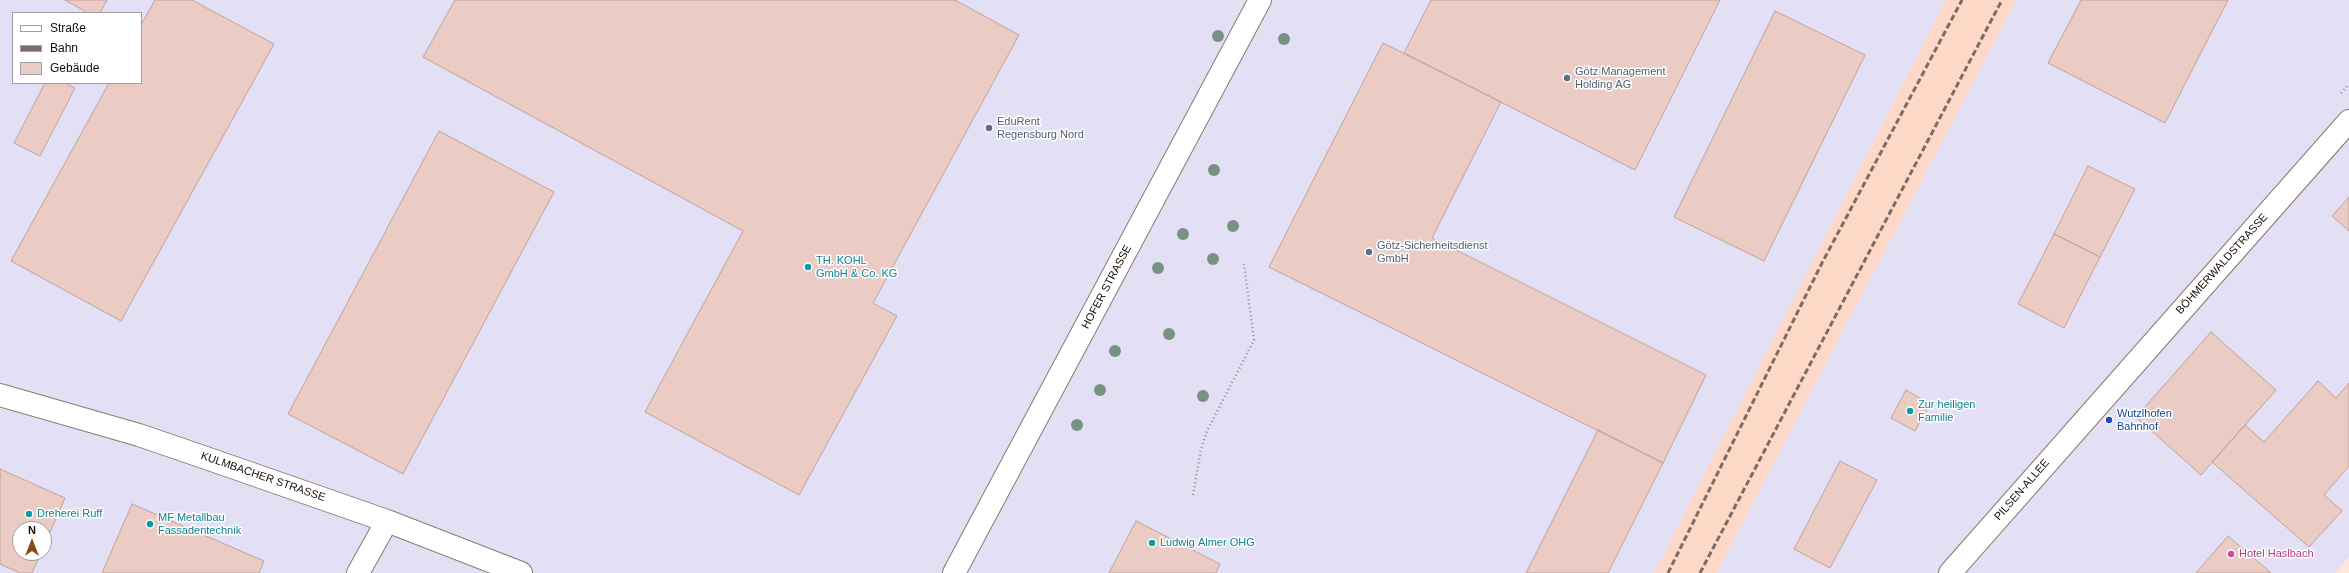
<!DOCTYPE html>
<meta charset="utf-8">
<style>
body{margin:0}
#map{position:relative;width:2349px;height:573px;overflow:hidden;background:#ffe7dc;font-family:Arial,sans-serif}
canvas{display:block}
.legend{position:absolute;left:12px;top:12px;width:130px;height:72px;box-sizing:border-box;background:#fff;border:1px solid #a29e9c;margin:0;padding:5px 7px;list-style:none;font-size:12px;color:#160c08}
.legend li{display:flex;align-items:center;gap:8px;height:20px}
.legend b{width:20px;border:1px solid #a29e9c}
.north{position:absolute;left:12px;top:521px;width:40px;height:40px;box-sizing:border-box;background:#fff;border:1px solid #a29e9c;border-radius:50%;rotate:0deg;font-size:11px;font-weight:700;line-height:16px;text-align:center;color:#160c08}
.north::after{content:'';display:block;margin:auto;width:14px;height:18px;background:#8a4b12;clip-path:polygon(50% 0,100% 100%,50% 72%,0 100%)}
</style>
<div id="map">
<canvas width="2349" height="573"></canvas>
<ul class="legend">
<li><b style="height:5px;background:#fff"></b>Straße</li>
<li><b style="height:5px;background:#7c6c65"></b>Bahn</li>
<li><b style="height:11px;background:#ebccc4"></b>Gebäude</li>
</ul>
<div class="north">N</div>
</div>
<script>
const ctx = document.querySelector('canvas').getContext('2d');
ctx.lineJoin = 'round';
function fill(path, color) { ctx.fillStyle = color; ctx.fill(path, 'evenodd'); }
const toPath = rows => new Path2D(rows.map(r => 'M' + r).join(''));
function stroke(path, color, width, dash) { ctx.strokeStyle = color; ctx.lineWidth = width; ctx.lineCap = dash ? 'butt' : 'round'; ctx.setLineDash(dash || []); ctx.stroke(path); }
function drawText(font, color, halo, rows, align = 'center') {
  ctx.font = font + ' Arial,sans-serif'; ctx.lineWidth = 3; ctx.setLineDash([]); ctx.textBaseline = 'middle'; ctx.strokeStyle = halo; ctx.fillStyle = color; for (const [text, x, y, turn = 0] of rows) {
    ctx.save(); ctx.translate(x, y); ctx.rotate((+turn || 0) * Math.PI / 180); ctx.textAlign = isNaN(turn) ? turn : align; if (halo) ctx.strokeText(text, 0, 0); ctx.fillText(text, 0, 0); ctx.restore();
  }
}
const industrial = toPath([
 [0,0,1946,0,1654,573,0,573],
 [13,13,141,13,141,83,13,83],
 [20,529,44,529,44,553,20,553],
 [2016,0,2349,0,2349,557,2335,573,1716,573]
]);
const built = toPath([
 [1946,0,2016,0,1716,573,1654,573]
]);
const building = toPath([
 [65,0,107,0,100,13,88,13,65,0],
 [155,0,192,0,274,44,121,321,11,261,109,83,141,83,141,25,155,0],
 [455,0,955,0,1019,35,873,303,897,316,799,495,645,412,743,231,423,57,455,0],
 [1431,0,1720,0,1635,170,1404,53,1431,0],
 [2081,0,2228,0,2165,123,2048,63,2081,0],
 [1775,11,1865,55,1764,261,1674,217,1775,11],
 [1383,43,1501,102,1432,238,1706,375,1663,463,1269,267,1383,43],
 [45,83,65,83,75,88,40,156,14,143,45,83],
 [439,131,554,192,403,474,288,414,439,131],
 [2088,166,2135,189,2100,257,2054,234,2088,166],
 [2349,197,2349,231,2332,216,2349,197],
 [2054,234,2100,257,2064,328,2018,304,2054,234],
 [2211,332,2276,390,2201,475,2136,417,2211,332],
 [2318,381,2336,398,2349,383,2349,466,2324,495,2342,511,2309,547,2212,462,2245,425,2264,442,2318,381],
 [1906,390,1930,404,1915,431,1891,418,1906,390],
 [1598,430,1663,463,1608,573,1526,573,1598,430],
 [1840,461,1877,480,1830,568,1794,549,1840,461],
 [0,469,65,498,44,546,44,529,20,529,20,553,41,553,32,573,20,573,0,564,0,469],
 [132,504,264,561,259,573,102,573,132,504],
 [1136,521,1220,564,1216,573,1109,573,1136,521],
 [2228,536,2271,573,2196,573,2228,536]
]);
const path = toPath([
 [2341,93,2349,84],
 [1193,495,1201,449,1207,431,1254,340,1244,264]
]);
const street = toPath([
 [0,395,139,435,209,459,387,521,521,573],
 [358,573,387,521],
 [954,573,1260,0]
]);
const secondary = toPath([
 [1950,573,2349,121]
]);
const rail = toPath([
 [1668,573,1822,263,1962,0],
 [1700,573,2002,0]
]);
const trees = [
 [1218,36],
 [1284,39],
 [1214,170],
 [1233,226],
 [1183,234],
 [1213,259],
 [1158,268],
 [1169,334],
 [1115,351],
 [1100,390],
 [1203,396],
 [1077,425]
];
const markers = [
 [1567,78,4,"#5c6f8a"],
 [989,128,4,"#5c6f8a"],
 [1369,252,4,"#5c6f8a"],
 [808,267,4,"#0f9aa8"],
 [1910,411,4,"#0f9aa8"],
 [2109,420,4,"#1a4fb4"],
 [29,514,4,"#0f9aa8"],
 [150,524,4,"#0f9aa8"],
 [1152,543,4,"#0f9aa8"],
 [2231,554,4,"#d1479c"]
];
const serviceNames = [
 ["Götz Management",1575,72],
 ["Holding AG",1575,85],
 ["EduRent",997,122],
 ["Regensburg Nord",997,135],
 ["Götz-Sicherheitsdienst",1377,246],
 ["GmbH",1377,259]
];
const cultureNames = [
 ["TH. KOHL",816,261],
 ["GmbH & Co. KG",816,274],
 ["Zur heiligen",1918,405],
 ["Familie",1918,418],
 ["Dreherei Ruff",37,514],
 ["MF Metallbau",158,518],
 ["Fassadentechnik",158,531],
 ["Ludwig Almer OHG",1160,543]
];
const streetNames = [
 ["BÖHMERWALDSTRASSE",2222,264,-48],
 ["HOFER STRASSE",1107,287,-62],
 ["KULMBACHER STRASSE",263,477,19],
 ["PILSEN-ALLEE",2022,490,-49]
];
const transitNames = [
 ["Wutzlhofen",2117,414],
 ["Bahnhof",2117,427]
];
const hotelNames = [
 ["Hotel Haslbach",2239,554]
];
fill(industrial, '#e3e0f6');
fill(built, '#fdd8c7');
fill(building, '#ebccc4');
stroke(building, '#c0a29a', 1);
stroke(street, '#91776b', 24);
stroke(secondary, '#91776b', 24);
stroke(path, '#9d8b83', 2.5, [1, 3]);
stroke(street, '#fff', 22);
stroke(secondary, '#fff', 22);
stroke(rail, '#7c6c65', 3, [6, 3]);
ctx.fillStyle = '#789281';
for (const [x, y] of trees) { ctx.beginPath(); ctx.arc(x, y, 6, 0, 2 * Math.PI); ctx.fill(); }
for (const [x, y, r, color] of markers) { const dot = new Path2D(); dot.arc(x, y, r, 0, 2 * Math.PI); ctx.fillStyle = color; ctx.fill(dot); stroke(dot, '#fff', 1.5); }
drawText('11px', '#4e5e75', '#fff', serviceNames, 'left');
drawText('11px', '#0d838f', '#fff', cultureNames, 'left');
drawText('11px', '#160c08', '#fff', streetNames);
drawText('11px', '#164399', '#fff', transitNames, 'left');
drawText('11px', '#b23c85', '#fff', hotelNames, 'left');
</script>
